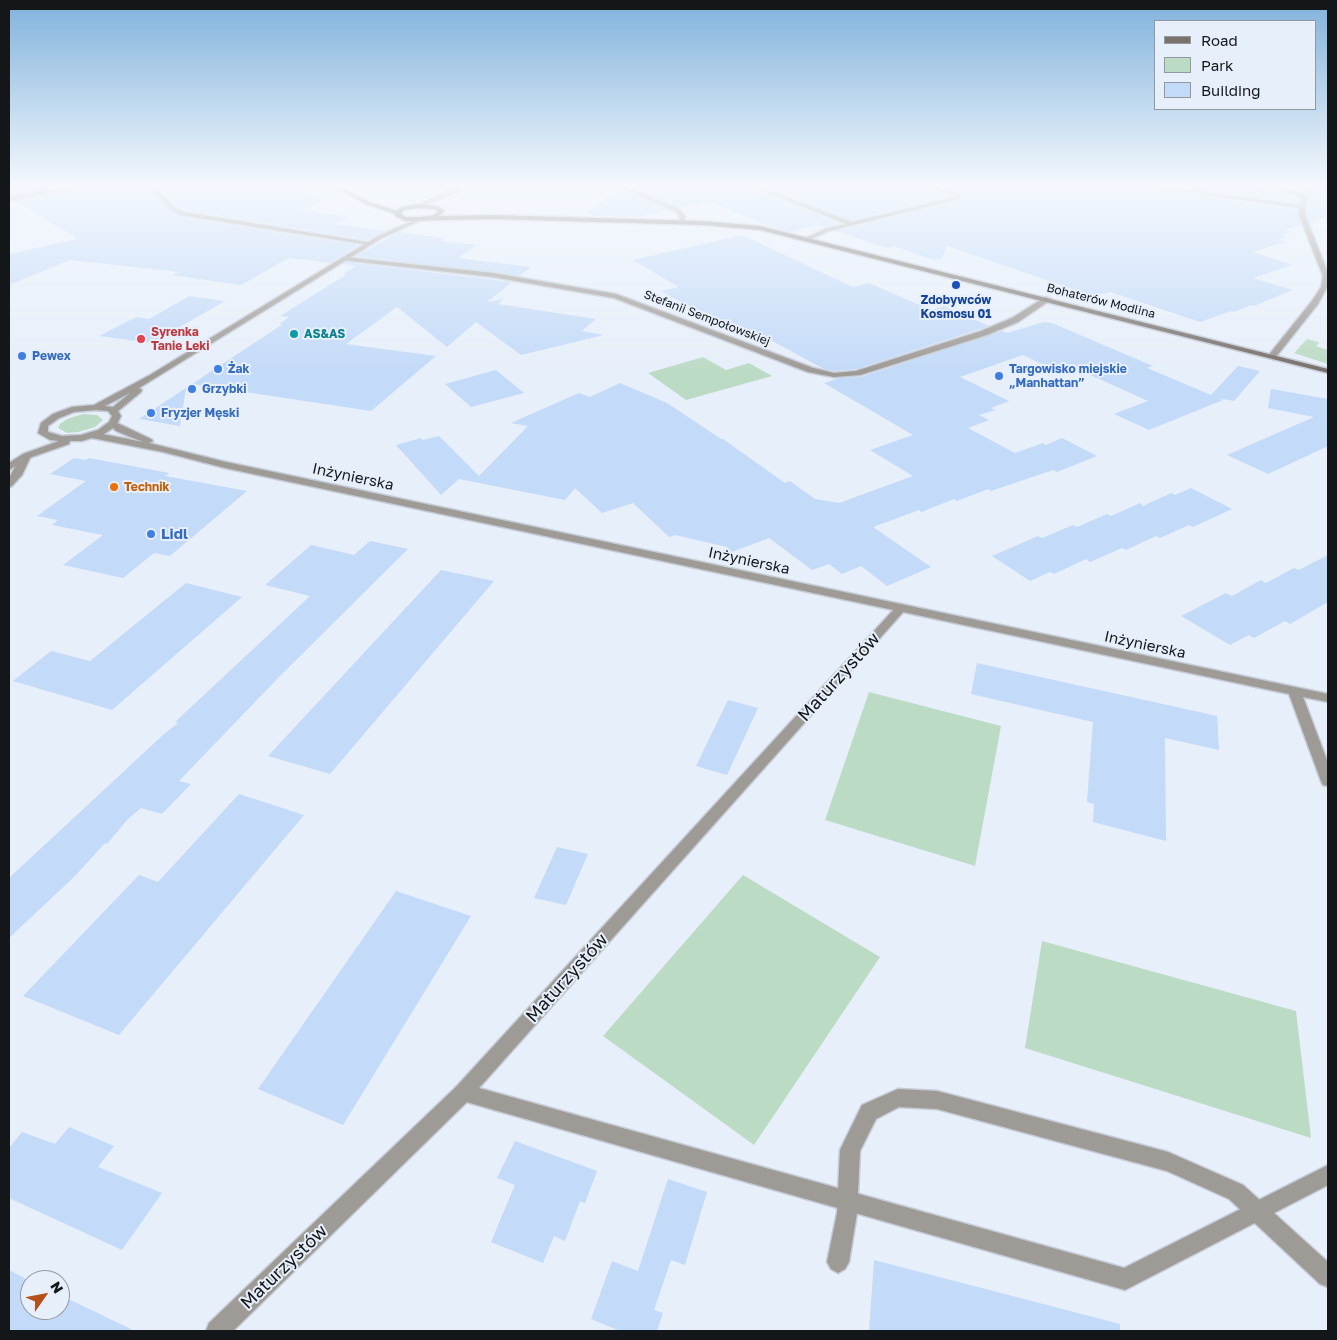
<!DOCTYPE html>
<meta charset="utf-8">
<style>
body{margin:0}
#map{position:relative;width:1337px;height:1340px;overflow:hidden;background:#e7effa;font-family:"Golos Text",sans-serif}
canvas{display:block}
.frame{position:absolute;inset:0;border:10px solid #14171a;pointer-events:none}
.legend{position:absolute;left:1154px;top:20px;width:162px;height:90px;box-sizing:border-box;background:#e7effa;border:1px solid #9399a0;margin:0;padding:6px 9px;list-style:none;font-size:15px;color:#14171a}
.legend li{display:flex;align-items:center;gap:10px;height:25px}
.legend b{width:25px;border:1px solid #9399a0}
.north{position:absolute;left:20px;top:1270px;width:50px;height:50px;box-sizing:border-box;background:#e7effa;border:1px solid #9399a0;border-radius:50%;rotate:57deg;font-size:14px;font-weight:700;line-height:20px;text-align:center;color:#14171a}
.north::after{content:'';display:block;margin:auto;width:18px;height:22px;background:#b4501c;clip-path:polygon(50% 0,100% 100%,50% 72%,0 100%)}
</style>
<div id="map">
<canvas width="1337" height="1340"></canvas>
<div class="frame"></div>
<ul class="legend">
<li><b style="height:6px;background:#78716c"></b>Road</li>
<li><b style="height:14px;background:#bcdbc5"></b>Park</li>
<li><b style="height:14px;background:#c3daf8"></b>Building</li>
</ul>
<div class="north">N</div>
</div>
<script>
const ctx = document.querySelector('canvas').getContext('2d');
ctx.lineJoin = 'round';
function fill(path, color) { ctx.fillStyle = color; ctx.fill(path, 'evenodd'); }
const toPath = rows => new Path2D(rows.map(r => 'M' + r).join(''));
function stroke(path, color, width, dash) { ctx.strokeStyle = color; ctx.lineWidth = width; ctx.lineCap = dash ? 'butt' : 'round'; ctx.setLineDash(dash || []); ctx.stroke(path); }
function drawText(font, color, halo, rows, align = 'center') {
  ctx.font = font + ' "Golos Text",sans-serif'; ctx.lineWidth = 4; ctx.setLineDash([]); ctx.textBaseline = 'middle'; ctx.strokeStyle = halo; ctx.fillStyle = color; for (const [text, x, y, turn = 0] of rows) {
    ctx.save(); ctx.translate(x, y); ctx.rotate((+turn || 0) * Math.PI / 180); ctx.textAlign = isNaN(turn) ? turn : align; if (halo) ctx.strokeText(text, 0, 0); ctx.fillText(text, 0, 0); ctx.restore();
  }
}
const green = toPath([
 [1307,339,1318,342,1319,343,1316,346,1328,350,1328,364,1294,353],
 [703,357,726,370,749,363,772,376,686,400,648,373],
 [83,414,97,415,103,420,95,427,78,432,67,433,58,428,60,424,67,419],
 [869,692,1001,726,975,866,825,820],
 [743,875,880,957,754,1145,603,1036],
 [1042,941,1296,1011,1311,1138,1025,1048]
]);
const building = toPath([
 [24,184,74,184,9,195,9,187],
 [93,184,146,184,169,210,180,217,359,245,330,263,289,258,241,285,172,275,179,272,70,260,9,285,9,254,77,239,17,201,91,186],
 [155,184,291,184,323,201,301,210,350,217,335,224,386,231,368,240,185,210,175,205],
 [625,184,743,184,744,186,840,224,825,227,818,225,790,232,773,227,709,202,681,208],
 [756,184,905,184,923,190,930,189,949,197,852,220],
 [950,184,1143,184,1147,188,1297,210,1301,225,1285,230,1292,232,1281,235,1289,237,1278,240,1285,242,1253,252,1292,265,1253,278,1293,290,1254,306,1251,305,1234,312,1231,311,1200,322,1110,292,1093,296,947,246,942,258,934,260,894,246,886,248,836,231,959,201,963,196,962,193,941,186],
 [1156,184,1241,184,1288,195,1300,200,1299,203],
 [1322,184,1328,184,1326,217,1310,222,1307,215,1309,198,1299,191],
 [619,189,669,210,637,217,595,216,587,212],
 [399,232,442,238,440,239,444,239,442,241,477,245,458,258,531,267,520,276,356,256],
 [742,235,853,287,869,283,931,310,944,306,989,326,856,369,834,371,824,369,752,330,737,334,661,291,679,287,633,260],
 [346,262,512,282,487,302,503,299,498,304,596,319,582,331,604,335,521,355,476,322,447,347,397,307,346,344,436,356,371,411,192,384,283,324,279,324,289,317,280,316,347,274,343,274,356,266,343,264],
 [189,296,225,301,152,343,99,336,136,317,149,319],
 [1044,322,1052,323,1153,366,1147,368,1211,395,1238,366,1260,371,1234,401,1218,398,1223,400,1149,430,1114,414,1148,401,1077,369,1062,374,1023,355,960,377,1009,401,991,408,995,410,979,415,989,420,968,428,1015,453,1043,443,1046,445,1062,438,1097,456,1057,472,1053,470,991,491,988,489,957,501,954,499,921,512,919,510,873,527,931,567,887,586,861,566,842,574,829,564,812,570,769,538,732,552,727,547,675,535,669,537,633,503,602,513,575,488,565,500,459,479,441,495,396,445,421,438,423,440,439,436,479,476,528,426,511,423,579,393,590,397,620,383,667,403,721,439,723,439,785,483,790,481,815,499,839,503,913,476,870,450,913,435,824,383,840,378,861,377,1002,331,1007,333],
 [496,370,524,393,471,407,445,384],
 [186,388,180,426,139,419],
 [1271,389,1328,399,1328,446,1268,474,1227,455,1314,417,1268,408],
 [74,458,86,460,89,458,169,473,165,476,247,491,170,556,154,553,123,578,63,565,103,535,52,525,58,520,37,516,86,481,50,474],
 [1191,488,1232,509,1193,527,1189,525,1160,538,1156,536,1126,550,1122,548,1090,562,1086,559,1054,574,1050,572,1030,581,992,556,1038,536,1042,538,1073,525,1077,527,1107,514,1111,516,1140,503,1143,506,1171,493,1175,495],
 [370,541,408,549,279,677,179,781,191,784,162,814,141,808,128,819,107,844,105,843,75,876,9,938,9,878,164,734,178,723,175,722,310,596,265,585,311,545,354,555],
 [1328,555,1328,602,1290,624,1285,621,1254,638,1249,635,1230,645,1181,616,1226,593,1232,596,1261,580,1266,583,1294,568,1299,570],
 [441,570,494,581,330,774,268,756],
 [186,583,242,597,112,710,13,681,51,651,90,661],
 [977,663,1217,716,1219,750,1165,738,1166,841,1093,822,1094,804,1087,802,1093,722,971,694],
 [728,700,758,708,727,775,696,766],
 [239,794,304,815,119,1035,23,996,139,875,158,882],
 [557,847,588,854,566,905,534,898],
 [396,891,471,916,343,1125,258,1089],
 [69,1127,114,1146,98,1167,162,1193,122,1250,9,1198,9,1148,22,1132,55,1144],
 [515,1141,597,1171,585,1203,580,1201,565,1241,554,1236,543,1263,491,1242,515,1185,497,1178],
 [668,1179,707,1192,685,1265,671,1260,654,1310,663,1313,657,1331,620,1331,591,1319,612,1261,638,1271],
 [874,1260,1120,1324,1120,1331,869,1331],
 [9,1270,30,1281,30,1310,60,1310,60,1295,135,1331,9,1331]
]);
const pedestrian = toPath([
 [901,604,905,606,907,608,905,610,479,1088,1124,1268,1328,1165,1328,1185,1125,1290,456,1099,454,1093,456,1087,897,606,901,604]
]);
const minor = toPath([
 [82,184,91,184,9,201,9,197,82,184],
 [148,184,153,184,174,207,184,212,373,243,370,245,180,215,170,209,148,184],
 [613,184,620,184,679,209,685,216,685,222,680,223,679,216,675,211,613,184],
 [745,184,752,184,852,222,955,197,924,184,930,184,961,195,959,199,829,231,807,241,804,239,805,238,825,229,846,224,745,184],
 [1145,184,1300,205,1302,199,1296,195,1258,184,1266,184,1300,193,1307,198,1305,215,1328,273,1327,287,1318,304,1275,358,1268,356,1312,301,1321,287,1323,276,1299,215,1299,208,1147,186,1145,184],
 [344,257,493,273,616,294,813,368,834,373,856,371,981,331,1012,318,1045,297,1052,299,1018,322,987,335,860,375,834,377,808,372,614,298,493,277,342,260,341,259,344,257],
 [113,421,151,439,153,441,149,443,226,462,1328,694,1328,702,1303,697,1328,763,1328,786,1323,785,1321,781,1289,694,225,468,163,452,92,438,87,435,92,432,143,442,116,431,109,424,113,421],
 [26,453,31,456,22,475,12,486,9,487,9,478,21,456,26,453],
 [463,1084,470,1087,472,1093,470,1099,233,1331,206,1331,209,1323,456,1087,463,1084],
 [898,1089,937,1091,1168,1152,1243,1185,1328,1262,1328,1287,1320,1284,1229,1199,1167,1171,937,1109,899,1107,876,1119,860,1151,857,1213,849,1262,845,1269,838,1273,831,1269,827,1262,837,1213,840,1150,862,1105,898,1089]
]);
const tertiary = toPath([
 [464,184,470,184,456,192,420,207,415,206,464,184],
 [417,219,422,220,382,238,139,388,142,390,141,392,118,411,121,416,116,426,104,434,82,441,70,441,69,444,29,458,9,470,9,463,23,454,59,441,50,440,38,433,41,423,53,414,72,407,94,405,150,375,378,236,417,219],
 [130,393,113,407,105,406,130,393],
 [96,410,108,411,112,416,109,422,98,430,81,435,62,436,48,432,48,426,59,418,74,412,96,410]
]);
const secondary = toPath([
 [328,184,333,184,370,202,397,211,400,208,418,204,437,206,445,211,439,216,492,215,702,221,760,226,1328,369,1328,373,760,230,702,225,492,219,405,221,395,216,395,214,366,204,328,184],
 [418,208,434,209,438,211,434,215,422,217,406,217,401,214,404,210,418,208]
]);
const markers = [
 [956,285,5,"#1a4fb4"],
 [294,334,5,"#0f9aa8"],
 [141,339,5,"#e0444e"],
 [22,356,5,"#3f7fe0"],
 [218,369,5,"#3f7fe0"],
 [999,376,5,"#3f7fe0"],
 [192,389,5,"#3f7fe0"],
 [151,413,5,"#3f7fe0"],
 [114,487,5,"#e8710a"],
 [151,534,5,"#3f7fe0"]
];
const farTransitnames = [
 ["Zdobywców",956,300],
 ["Kosmosu 01",956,314]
];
const farStreetnames = [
 ["Bohaterów Modlina",1101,301,14],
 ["Stefanii Sempołowskiej",707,318,21]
];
const farHealthnames = [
 ["Syrenka",151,332],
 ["Tanie Leki",151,346]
];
const farCulturenames = [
 ["AS&AS",304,334]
];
const farShopnames = [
 ["Pewex",32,356],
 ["Żak",228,369],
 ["Targowisko miejskie",1009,369],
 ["„Manhattan”",1009,383],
 ["Grzybki",202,389],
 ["Fryzjer Męski",161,413]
];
const farFoodnames = [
 ["Technik",124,487]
];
const streetNames = [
 ["Inżynierska",353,477,12],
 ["Inżynierska",749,561,12],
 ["Inżynierska",1145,645,12]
];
const shopNames = [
 ["Lidl",161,534]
];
const nearStreetnames = [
 ["Maturzystów",839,677,-48],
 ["Maturzystów",567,978,-48],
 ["Maturzystów",284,1267,-44]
];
fill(green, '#bcdbc5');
fill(building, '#c3daf8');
stroke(pedestrian, '#c5ccd6', 3);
stroke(minor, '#c5ccd6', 3);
stroke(tertiary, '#c5ccd6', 3);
stroke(secondary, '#c5ccd6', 3);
fill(pedestrian, '#9e9a96');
fill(minor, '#9e9a96');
fill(tertiary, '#9e9a96');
fill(secondary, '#78716c');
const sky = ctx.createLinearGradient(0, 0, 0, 371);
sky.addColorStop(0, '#80b2dc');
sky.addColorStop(0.5, '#f4f8fd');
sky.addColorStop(1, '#f4f8fd00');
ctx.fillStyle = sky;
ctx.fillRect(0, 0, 1337, 371);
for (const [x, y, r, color] of markers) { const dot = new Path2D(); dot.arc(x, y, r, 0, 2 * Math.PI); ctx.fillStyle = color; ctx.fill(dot); stroke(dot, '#e7effa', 2); }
drawText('bold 12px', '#164399', '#e7effa', farTransitnames);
drawText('12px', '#14171a', '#e7effa', farStreetnames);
drawText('bold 12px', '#be3a42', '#e7effa', farHealthnames, 'left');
drawText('bold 12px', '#0d838f', '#e7effa', farCulturenames, 'left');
drawText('bold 12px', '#366cbe', '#e7effa', farShopnames, 'left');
drawText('bold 12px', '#c56008', '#e7effa', farFoodnames, 'left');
drawText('15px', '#14171a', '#e7effa', streetNames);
drawText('bold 15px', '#366cbe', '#e7effa', shopNames, 'left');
drawText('18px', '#14171a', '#e7effa', nearStreetnames);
</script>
